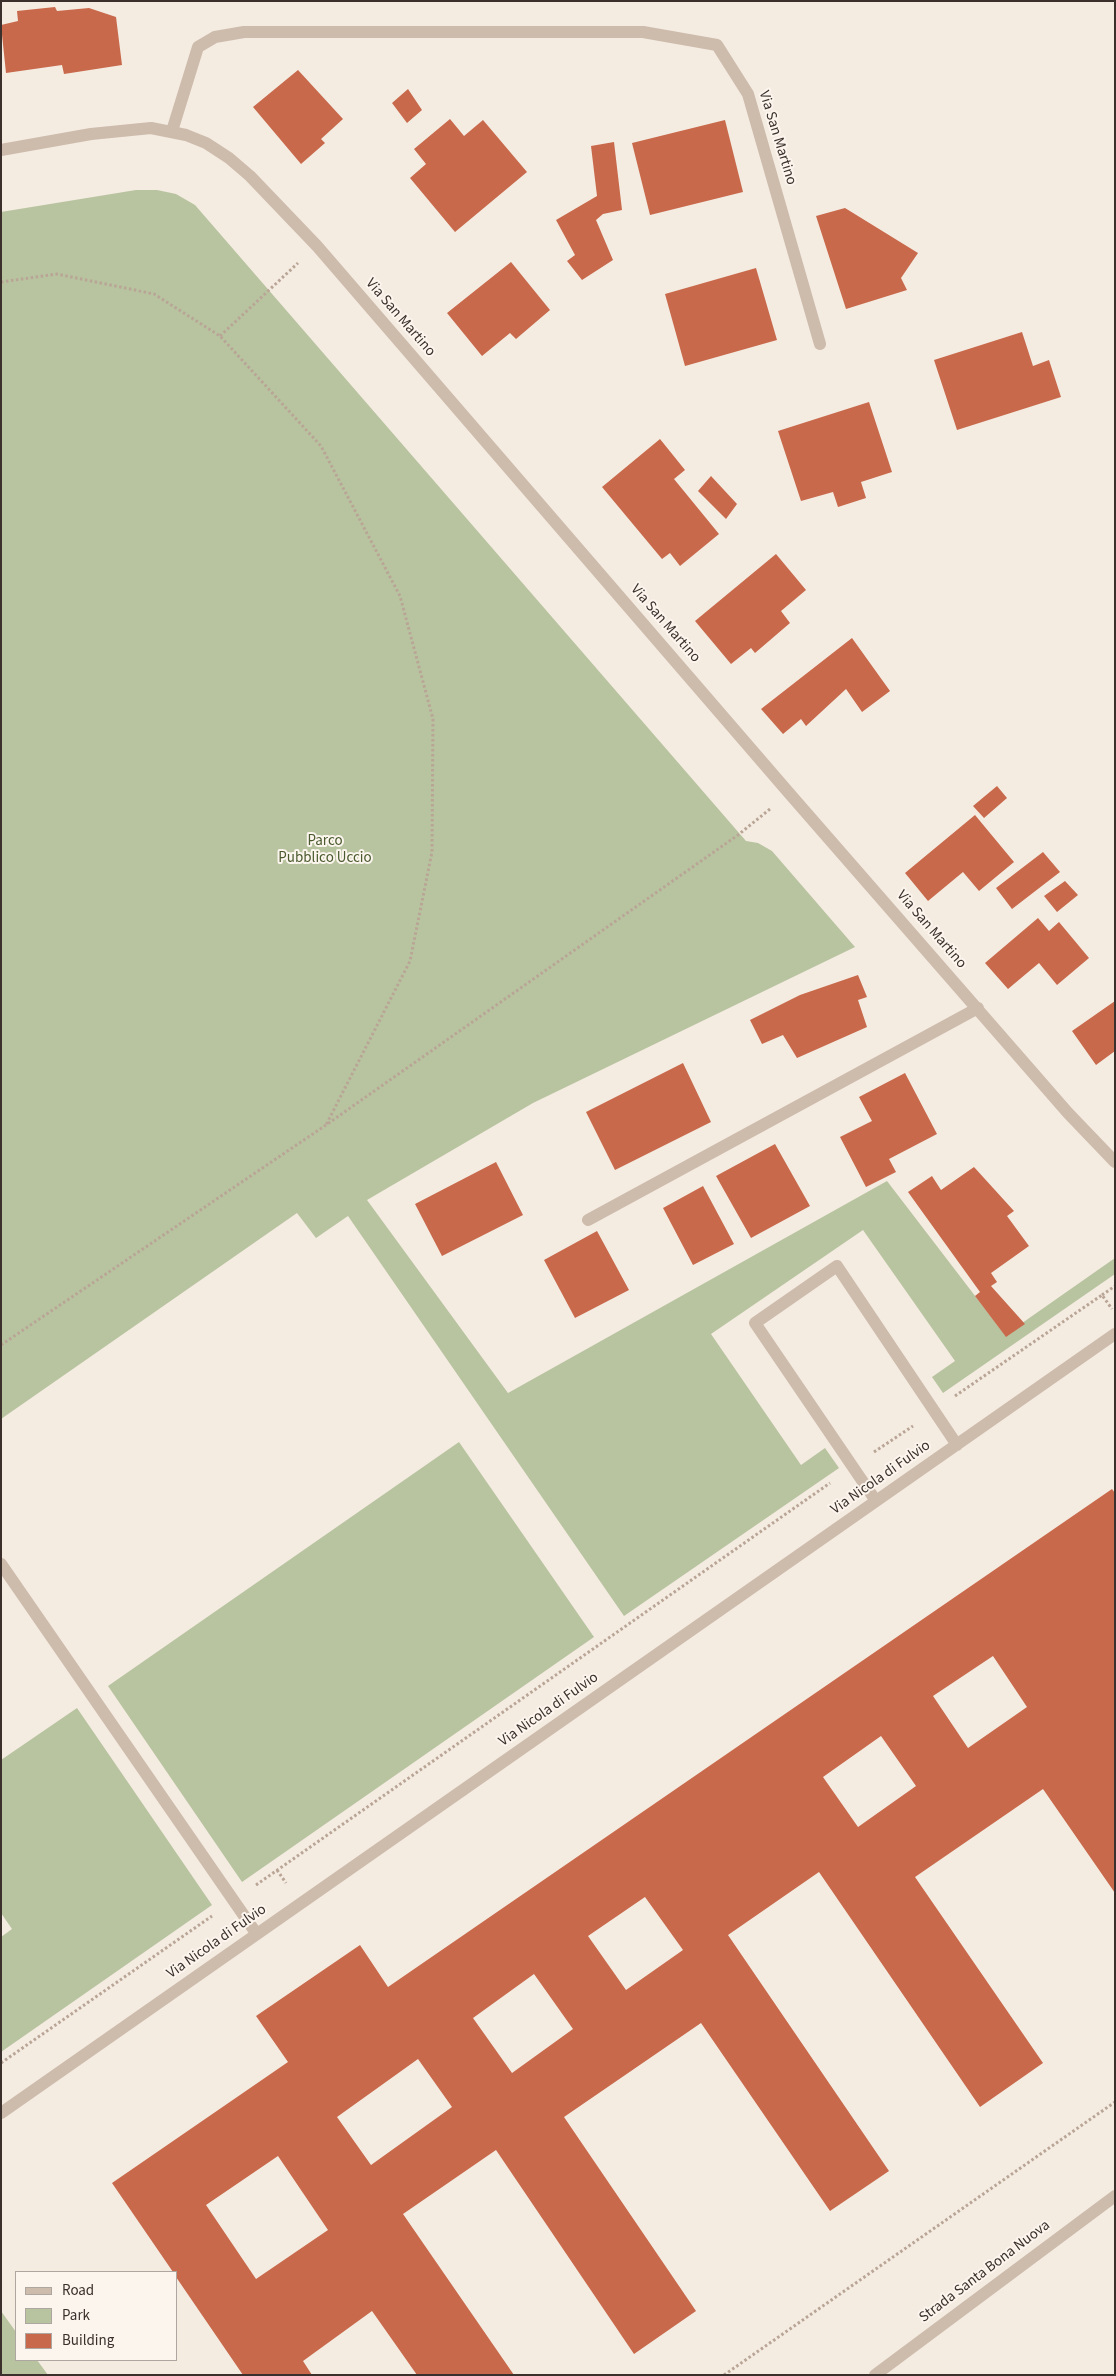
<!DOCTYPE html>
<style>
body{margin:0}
#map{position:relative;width:1116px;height:2376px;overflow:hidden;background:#f4ebe1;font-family:"Source Sans 3",sans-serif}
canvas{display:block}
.frame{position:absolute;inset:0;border:2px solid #3b302b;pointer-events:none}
.legend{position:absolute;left:15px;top:2271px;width:162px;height:90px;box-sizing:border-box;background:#fbf5ee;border:1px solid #aea6a0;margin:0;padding:6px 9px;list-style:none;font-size:15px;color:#3b302b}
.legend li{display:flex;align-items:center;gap:10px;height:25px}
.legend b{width:25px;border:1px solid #aea6a0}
</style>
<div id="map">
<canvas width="1116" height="2376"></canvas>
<div class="frame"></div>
<ul class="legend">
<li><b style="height:6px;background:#cdbbac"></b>Road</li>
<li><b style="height:14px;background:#b8c4a0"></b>Park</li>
<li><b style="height:14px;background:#c8694b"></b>Building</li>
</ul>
</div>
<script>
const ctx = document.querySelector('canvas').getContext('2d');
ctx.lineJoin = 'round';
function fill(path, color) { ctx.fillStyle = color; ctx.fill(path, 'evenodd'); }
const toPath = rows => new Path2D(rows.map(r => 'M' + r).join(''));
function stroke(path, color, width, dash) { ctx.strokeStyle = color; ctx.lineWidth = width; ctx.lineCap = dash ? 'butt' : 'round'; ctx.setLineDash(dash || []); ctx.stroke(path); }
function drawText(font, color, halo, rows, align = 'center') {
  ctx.font = font + ' "Source Sans 3",sans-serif'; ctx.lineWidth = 4; ctx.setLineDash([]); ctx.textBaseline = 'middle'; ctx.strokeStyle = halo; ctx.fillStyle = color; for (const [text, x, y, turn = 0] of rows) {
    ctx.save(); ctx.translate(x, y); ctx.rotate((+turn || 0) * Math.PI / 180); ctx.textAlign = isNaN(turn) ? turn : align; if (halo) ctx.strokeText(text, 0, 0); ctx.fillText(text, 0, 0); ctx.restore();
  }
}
const green = toPath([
 [136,190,157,190,176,194,195,205,746,841,758,843,772,851,855,947,533,1103,367,1200,508,1393,887,1181,1005,1335,1115,1258,1115,1274,943,1393,932,1377,955,1361,863,1230,711,1334,801,1465,825,1448,839,1468,624,1616,348,1216,316,1238,297,1213,1,1419,1,212],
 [459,1442,594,1637,242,1882,108,1686],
 [77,1708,212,1905,1,2052,1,1937,12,1929,1,1913,1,1760],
 [1,2311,16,2332,16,2360,37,2360,48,2375,1,2375]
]);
const building = toPath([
 [55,7,57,11,89,8,116,17,122,65,64,74,62,65,6,73,1,25,18,21,17,11],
 [298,70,343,119,321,139,325,143,301,164,253,107],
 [408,89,422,110,407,123,392,103],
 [450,119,464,136,483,120,527,172,455,232,410,178,426,164,414,149],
 [725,120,743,192,650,215,632,143],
 [614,142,622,210,603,214,596,220,613,260,582,280,567,261,575,255,556,220,597,196,591,146],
 [845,208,918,253,901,278,907,290,846,309,816,216],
 [511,262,550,310,516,339,510,333,482,356,447,313],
 [756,268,777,340,685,366,665,294],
 [1022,332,1033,366,1049,360,1061,397,957,430,934,360],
 [869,402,892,472,861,482,866,498,838,507,833,492,801,501,778,431],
 [660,439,685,470,674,479,719,534,680,566,670,553,662,559,602,487],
 [711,476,737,504,726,519,698,491],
 [776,554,806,590,781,611,790,623,755,653,751,648,731,664,695,621],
 [852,638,890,691,862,712,846,689,806,726,801,719,783,734,761,709],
 [997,786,1007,798,984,818,973,806],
 [975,815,1014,862,979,891,963,872,928,901,905,873],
 [1043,852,1060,872,1012,909,996,888],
 [1065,881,1078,895,1057,912,1044,896],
 [1038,918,1049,931,1059,922,1089,958,1057,985,1039,963,1008,989,985,963],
 [858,975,867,997,858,1000,867,1027,797,1058,783,1035,762,1044,750,1020,800,995],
 [1115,1001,1115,1051,1096,1065,1072,1031],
 [683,1063,711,1122,615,1170,586,1112],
 [905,1073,937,1134,889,1159,896,1172,866,1187,840,1137,872,1121,859,1097],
 [775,1144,810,1206,751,1238,716,1176],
 [496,1162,523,1215,442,1256,415,1204],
 [974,1167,1014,1211,1007,1216,1029,1246,991,1273,997,1282,991,1286,1025,1324,1006,1337,975,1296,980,1292,908,1192,932,1176,941,1190],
 [703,1186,734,1244,693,1265,663,1208],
 [597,1231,629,1290,575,1318,544,1260],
 [1112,1489,1115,1493,1115,1893,1043,1789,915,1877,1043,2063,980,2107,819,1872,728,1935,889,2171,830,2211,701,2023,564,2117,696,2311,634,2354,496,2150,403,2214,514,2375,417,2375,372,2311,303,2361,312,2375,243,2375,176,2277,176,2272,173,2272,112,2183,288,2062,256,2016,360,1945,388,1987],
 [993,1656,1027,1707,968,1748,933,1696],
 [881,1736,916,1786,858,1827,823,1777],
 [645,1897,683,1950,626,1990,588,1936],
 [534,1974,573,2029,512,2073,473,2018],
 [418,2059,452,2107,371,2165,337,2117],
 [278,2156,328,2230,256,2279,206,2205]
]);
const path = toPath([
 [1,282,57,274,154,294,220,336,321,446,400,596,433,719,432,852,410,961,326,1125],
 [220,336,298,263],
 [1102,1295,1115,1286],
 [1,1345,326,1125,738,835,770,809],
 [955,1396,1102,1295,1112,1309],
 [874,1452,913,1426],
 [277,1870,286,1883],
 [256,1885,830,1483],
 [1,2063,212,1916],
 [724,2375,1115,2102]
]);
const minor = toPath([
 [172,131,198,47,215,37,244,32,643,32,717,45,748,94,820,344],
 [1,150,91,134,151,128,186,135,206,143,229,158,250,176,317,246,789,793,1068,1113,1115,1162],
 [588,1220,978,1008],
 [876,1501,755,1323,837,1266,957,1445],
 [1,1564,256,1933],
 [1,2113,1115,1334],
 [875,2375,1115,2196]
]);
const streetNames = [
 ["Via San Martino",777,138,73],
 ["Via San Martino",400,318,49],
 ["Via San Martino",665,624,49],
 ["Via San Martino",931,930,49],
 ["Via Nicola di Fulvio",881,1478,-35],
 ["Via Nicola di Fulvio",549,1710,-35],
 ["Via Nicola di Fulvio",217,1942,-35],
 ["Strada Santa Bona Nuova",985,2272,-37]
];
const parkNames = [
 ["Parco",325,842],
 ["Pubblico Uccio",325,859]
];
fill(green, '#b8c4a0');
fill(building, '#c8694b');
stroke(path, '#b9a596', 3, [2.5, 2.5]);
stroke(minor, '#cdbbac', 12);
drawText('15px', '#3b302b', '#fbf5ee', streetNames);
drawText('15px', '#4a5a2e', '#fbf5ee', parkNames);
</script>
